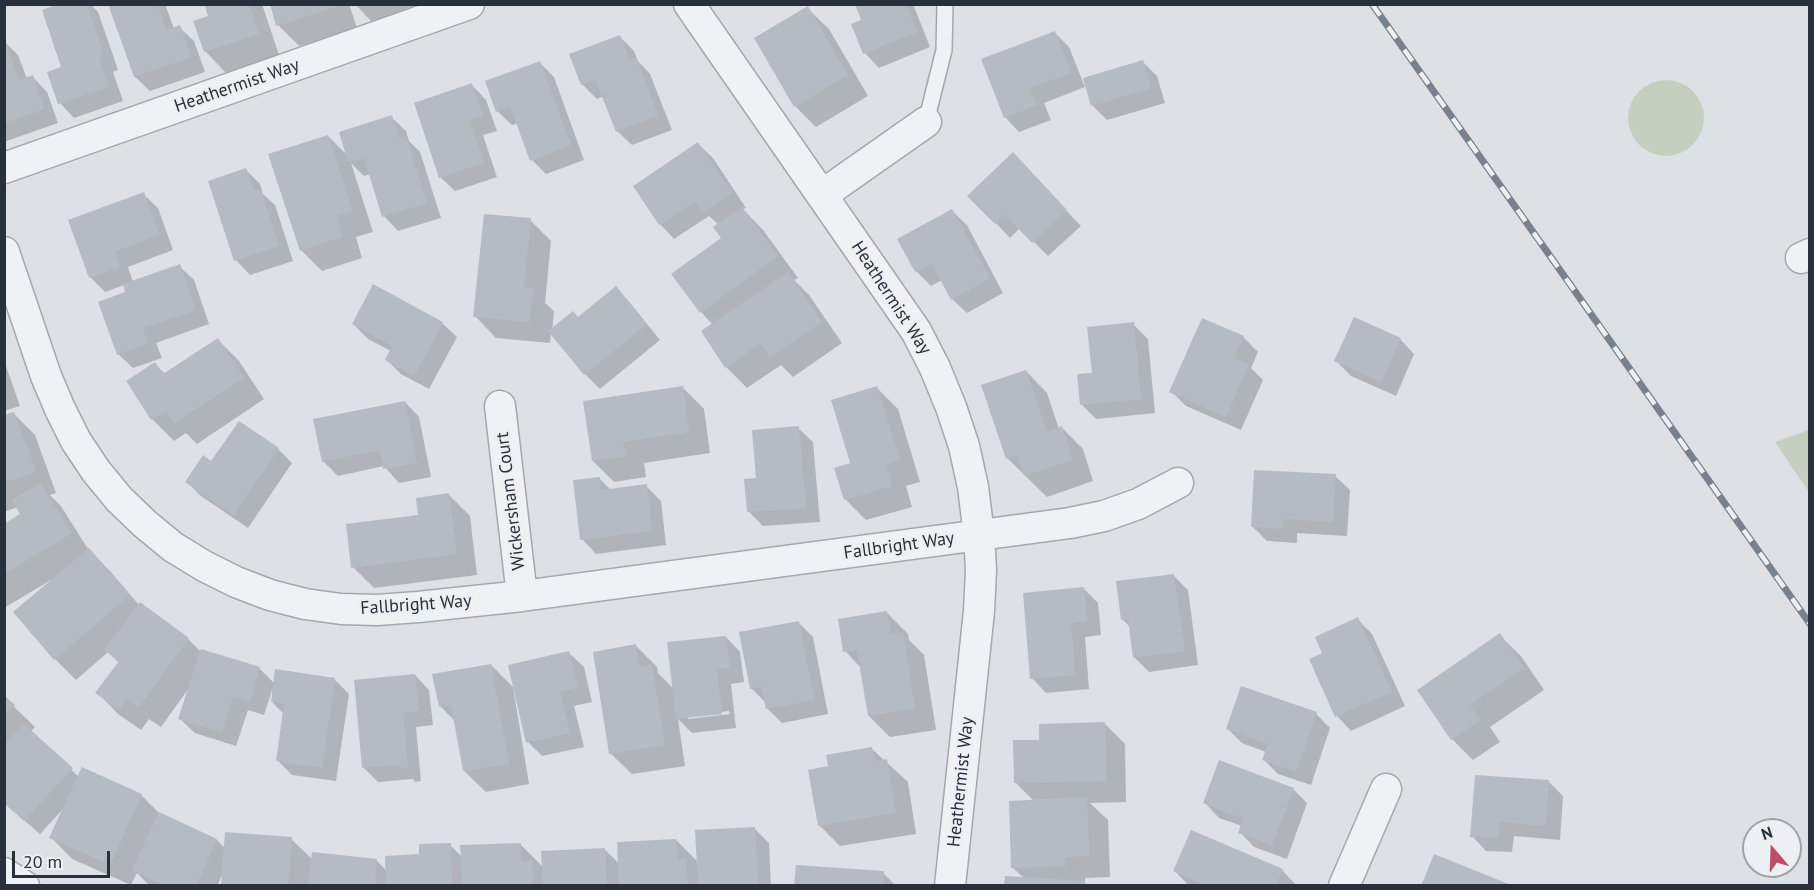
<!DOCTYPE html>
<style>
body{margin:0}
#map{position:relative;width:1814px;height:890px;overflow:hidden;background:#dde1e6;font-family:"PT Sans",sans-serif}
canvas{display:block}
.frame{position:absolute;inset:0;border:6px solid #28303b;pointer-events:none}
.north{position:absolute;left:1742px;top:818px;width:60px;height:60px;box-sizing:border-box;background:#ecf0f4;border:2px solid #9ea3aa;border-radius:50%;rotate:341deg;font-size:16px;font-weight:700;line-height:24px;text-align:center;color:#28303b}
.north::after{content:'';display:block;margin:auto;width:21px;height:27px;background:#c14c67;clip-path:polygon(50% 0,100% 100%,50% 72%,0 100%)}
.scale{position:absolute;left:12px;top:851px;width:98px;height:27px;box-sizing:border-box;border:3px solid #28303b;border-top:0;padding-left:8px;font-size:18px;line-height:21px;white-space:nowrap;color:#28303b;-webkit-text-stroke:4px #ecf0f4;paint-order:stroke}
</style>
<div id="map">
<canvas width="1814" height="890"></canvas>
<div class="frame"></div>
<div class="north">N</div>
<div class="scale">20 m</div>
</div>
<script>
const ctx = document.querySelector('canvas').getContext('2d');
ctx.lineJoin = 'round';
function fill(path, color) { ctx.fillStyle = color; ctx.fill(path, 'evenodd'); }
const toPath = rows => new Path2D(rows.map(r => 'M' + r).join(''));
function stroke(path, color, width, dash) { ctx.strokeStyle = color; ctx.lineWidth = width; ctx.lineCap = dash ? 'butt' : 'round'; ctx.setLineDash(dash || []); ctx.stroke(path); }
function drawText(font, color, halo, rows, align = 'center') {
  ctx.font = font + ' "PT Sans",sans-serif'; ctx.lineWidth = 5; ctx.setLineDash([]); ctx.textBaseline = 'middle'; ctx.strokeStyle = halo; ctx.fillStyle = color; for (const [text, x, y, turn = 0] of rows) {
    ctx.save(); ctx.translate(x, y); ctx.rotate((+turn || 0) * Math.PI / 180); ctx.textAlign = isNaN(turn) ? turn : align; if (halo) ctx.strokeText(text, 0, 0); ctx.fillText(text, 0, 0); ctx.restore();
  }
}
const green = toPath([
 '1628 118a38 38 0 1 1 76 0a38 38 0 1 1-76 0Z',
 [1809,430,1810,430,1809,492,1775,442]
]);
const shadow = toPath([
 [63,4,90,4,98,12,118,70,113,72,123,101,74,118,60,103,63,68],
 [110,4,165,4,174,29,179,27,194,41,205,72,150,91,135,77],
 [206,4,262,4,279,55,226,73,205,51,210,17],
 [271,4,349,4,357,28,299,46,278,25],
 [355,4,418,4,372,22],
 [857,4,913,4,930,47,879,68,865,53,863,20],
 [807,8,829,29,868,96,816,127,795,106],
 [1055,33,1069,47,1085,87,1044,103,1051,120,1019,132,1005,117],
 [620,37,634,51,638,61,650,74,672,130,632,145,617,131,604,96,597,99,582,84],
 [4,41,18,55,27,79,33,77,47,92,58,123,4,142],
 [539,62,554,77,584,160,546,174,532,160,518,123,512,125,497,111],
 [1143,62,1157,76,1165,103,1107,120,1093,106,1085,79],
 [472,85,486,100,497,131,483,135,497,177,455,191,440,177],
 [391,117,406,131,409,141,420,152,441,218,398,231,384,216,371,174,364,176,351,163,373,232,356,237,362,258,322,271,301,250,328,136,348,156],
 [698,144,713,158,746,208,743,209,763,230,798,278,794,280,809,295,842,343,793,377,781,365,747,388,726,367,713,325,701,312,723,238,719,225,709,216,674,239,660,224],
 [1027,169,1081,226,1048,256,1020,228,1010,238,970,196],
 [246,170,260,184,263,194,275,205,293,261,250,275,236,260],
 [143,194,158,208,173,250,128,267,133,282,179,266,194,280,209,324,156,343,162,358,133,368,118,354,127,293,124,285,105,292,91,278,70,221],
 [952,211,967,225,1003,293,967,313,952,299,942,280,931,286,916,271,899,240],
 [530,220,551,241,545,303,554,311,552,331,578,319,616,288,630,303,660,340,600,389,585,374,551,333,550,343,496,338,475,316],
 [442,323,457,337,429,389,401,374,387,360,391,351,368,339,353,324],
 [1133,324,1148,339,1155,413,1096,419,1082,405,1093,374],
 [1243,337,1258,352,1251,368,1263,380,1241,430,1186,406,1171,391],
 [1400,339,1414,354,1396,396,1351,376,1336,361],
 [218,340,239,361,264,399,197,444,186,433,174,441,152,419,128,381,155,364,165,374],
 [4,360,20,406,4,411],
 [1026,371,1047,393,1059,429,1062,428,1083,449,1093,481,1047,497,1007,458],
 [682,387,704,409,710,453,644,463,646,477,614,482,593,461],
 [877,388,898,409,920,482,906,486,912,507,866,520,845,499,851,464],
 [405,402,419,417,431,477,399,483,384,466,338,476,323,461],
 [14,414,35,435,56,493,50,495,61,506,88,549,110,571,139,605,188,639,201,652,202,651,260,669,275,684,334,679,349,694,336,781,292,775,277,760,284,714,272,702,274,691,272,690,264,715,248,710,236,746,195,733,180,719,189,688,161,727,149,719,141,730,118,714,97,692,119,663,108,652,76,680,55,659,51,580,4,608,4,525,22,514,18,507,4,512,4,417],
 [798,428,813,442,820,522,763,526,749,512,757,479],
 [278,449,292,463,248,528,201,496,187,482,212,463],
 [1335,476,1350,490,1347,536,1297,533,1297,543,1267,541,1252,526],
 [599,478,611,490,646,486,661,501,666,545,596,554,582,539],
 [449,495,470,516,477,575,374,588,353,567],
 [1173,575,1188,590,1198,665,1149,672,1135,658,1131,628,1123,620],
 [1084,589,1098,603,1101,635,1085,637,1089,689,1046,693,1032,678],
 [886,612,908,634,909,640,924,655,936,730,890,737,869,716,861,668,845,651],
 [1357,619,1372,634,1405,706,1351,731,1337,716,1324,653],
 [799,623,813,637,828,714,782,723,768,709,766,703,751,688],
 [1499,635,1521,656,1544,690,1490,727,1500,742,1473,760,1452,739],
 [726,637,740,652,744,682,731,684,736,728,692,733,678,719,685,766,632,774,610,753,636,646,657,667,658,673,674,689],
 [729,711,730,714,688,719,688,716],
 [569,653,584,667,592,702,574,706,584,747,542,756,528,742],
 [491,665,513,687,529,784,486,792,464,771,456,722,440,706],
 [415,675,429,690,433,725,416,727,421,781,415,782,413,779,378,782,363,767],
 [4,697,35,727,30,732,79,777,141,795,160,814,217,840,226,849,291,839,313,860,377,861,387,871,450,845,462,857,520,844,544,868,604,849,620,864,676,840,698,862,755,829,769,843,771,886,223,886,224,871,217,886,150,886,137,873,131,885,72,859,51,837,64,808,40,834,4,803],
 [1316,714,1330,728,1311,785,1278,774,1264,760,1266,752,1242,743,1228,729],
 [1104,723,1125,744,1126,802,1090,803,1108,820,1110,877,1085,878,1085,883,1088,886,1006,886,1024,878,1013,868,1034,801,1016,783,1041,741],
 [872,749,908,782,916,834,840,846,819,825,830,768],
 [1548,781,1563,796,1560,840,1514,836,1512,852,1486,851,1472,836],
 [1293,789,1307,803,1287,859,1254,847,1240,832,1242,826,1219,818,1205,803],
 [1282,870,1297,886,1189,886,1175,871],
 [883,873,896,886,796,886]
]);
const building = toPath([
 [59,4,87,4,104,55,99,57,109,87,58,104,47,72,61,67,42,10],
 [108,4,157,4,166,30,180,25,191,57,134,77],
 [204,4,249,4,259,34,204,52,193,21,208,16],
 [270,4,336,4,336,7,276,26],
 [855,4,906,4,917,32,863,54,851,24,861,20],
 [808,6,848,75,794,107,754,38],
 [1055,31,1071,73,1030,88,1037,105,1004,118,981,59],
 [620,35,630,60,636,57,658,115,616,132,595,79,581,85,569,54],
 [5,41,19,80,33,75,44,109,5,123],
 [1143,60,1151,88,1091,106,1083,78],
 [540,61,571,145,530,161,510,106,496,112,485,81],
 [472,83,483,116,470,120,484,163,439,178,414,103],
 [392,115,399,138,406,136,427,203,382,217,364,158,348,162,339,132],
 [328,135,353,211,336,216,342,237,300,251,268,154],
 [698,142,732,193,703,212,695,201,659,225,633,186],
 [1013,152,1067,210,1032,243,1005,214,995,224,967,196],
 [246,168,254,191,261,189,279,246,234,261,208,181],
 [144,192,159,235,114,252,120,267,89,278,68,220],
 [742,207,778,256,700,313,671,274,721,238,713,227],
 [952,209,990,278,951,300,932,264,915,272,897,239],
 [484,214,531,218,524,288,533,288,529,322,473,317],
 [180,264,196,310,143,328,148,343,117,355,98,302,125,292,123,284],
 [788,272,822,322,770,357,761,343,725,368,701,331],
 [373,284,443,322,414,376,385,360,392,346,352,324],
 [616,286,647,324,584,375,548,331,573,311,578,317],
 [1354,317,1401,338,1381,382,1334,361],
 [1202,318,1244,336,1234,358,1249,364,1226,417,1169,392],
 [1134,322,1141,399,1080,405,1077,374,1092,373,1087,327],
 [218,338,244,378,174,423,166,411,151,420,126,381,155,362,163,374],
 [1026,370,1047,432,1062,426,1073,460,1024,476,1017,455,1006,459,981,385],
 [683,386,689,432,623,442,626,456,592,461,583,401],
 [877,386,900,460,886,465,892,486,844,500,834,468,850,463,831,400],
 [405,401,417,463,383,469,380,450,322,462,313,419],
 [14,412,36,472,4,483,4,415],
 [239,421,279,448,233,515,185,482,203,455,211,461],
 [799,426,806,508,747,512,744,479,756,478,752,430],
 [1254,470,1336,474,1333,522,1283,519,1283,529,1251,527],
 [600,477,601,490,647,484,652,531,580,540,573,480],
 [40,483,72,533,4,574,4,524,20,514,12,500],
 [449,493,457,554,351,568,346,524,418,515,416,498],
 [89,548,130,595,54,660,13,612],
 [1174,574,1185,651,1133,658,1128,619,1121,620,1116,581],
 [1084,587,1087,621,1071,623,1075,675,1030,679,1023,593],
 [140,602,189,638,139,707,127,699,119,710,95,693,119,661,104,650],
 [887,611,891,634,903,632,915,709,868,716,857,650,843,652,838,619],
 [1358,617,1392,692,1335,717,1309,659,1322,653,1315,637],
 [799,621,814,700,766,709,761,686,750,689,739,632],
 [1500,633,1524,668,1470,705,1480,720,1451,740,1417,690],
 [726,636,730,668,717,669,722,714,676,719,667,642],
 [636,644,640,667,652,665,665,745,609,754,593,652],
 [201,649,260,667,250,701,233,696,222,732,178,719],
 [569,651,578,687,560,692,570,733,526,743,508,665],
 [491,664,509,764,463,771,451,705,439,707,432,674],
 [275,669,335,678,322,768,276,761,284,704,271,702],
 [415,674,419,711,403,713,408,767,399,768,399,765,362,768,354,680],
 [1241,686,1317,712,1296,772,1262,760,1268,744,1226,729],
 [4,695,15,705,4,716],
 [1105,722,1106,781,1014,783,1013,740,1039,740,1039,724],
 [24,724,73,768,24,821,4,803,4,745],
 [872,747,875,761,887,759,896,813,818,826,808,770,828,766,826,755],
 [1219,760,1294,788,1272,845,1238,833,1243,819,1203,803],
 [82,767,142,794,110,865,49,838],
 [1475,775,1549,780,1546,826,1500,822,1498,838,1470,837],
 [1087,797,1089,856,1065,857,1065,866,1011,868,1009,801],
 [159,812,217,839,196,886,165,886,132,870],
 [755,827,758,886,698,886,695,830],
 [1191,830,1283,869,1276,886,1207,886,1173,871],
 [225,832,292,837,288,886,221,886],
 [676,839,678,859,686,859,688,886,619,886,617,842],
 [451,843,452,886,386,886,385,856,419,854,419,844],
 [521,843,521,862,532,861,533,886,462,886,460,845],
 [605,848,607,886,543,886,541,851],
 [312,852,377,859,375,886,308,886],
 [1434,854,1511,885,1511,886,1421,886],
 [796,865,884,871,883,886,794,886],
 [1005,876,1085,881,1085,886,1004,886]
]);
const lane = toPath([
 [926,122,944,50,945,4]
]);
const street = toPath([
 [689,4,916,331,935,368,951,407,964,446,973,487,979,535,981,570,979,611,950,886],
 [4,168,469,4],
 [822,195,926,122],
 [4,252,46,376,60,409,76,441,96,471,119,499,145,524,173,547,204,566,236,582,270,595,305,604,341,609,377,610,418,607,522,596,1070,523,1104,516,1138,504,1178,483],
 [1801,258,1810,254],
 [500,406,522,596],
 [4,873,24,886],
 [1344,886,1386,789]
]);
const rail = toPath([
 [1372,4,1810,624]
]);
const streetNames = [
 ["Heathermist Way",237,86,-19],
 ["Heathermist Way",891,298,57],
 ["Wickersham Court",511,501,-97],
 ["Fallbright Way",899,546,-8],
 ["Fallbright Way",416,605,-4],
 ["Heathermist Way",961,782,-84]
];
fill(green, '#c4cfbf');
fill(shadow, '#0003');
fill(building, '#b5bbc2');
stroke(lane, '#a3a8af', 18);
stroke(street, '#a3a8af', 33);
stroke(lane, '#eff2f4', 15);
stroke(street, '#eff2f4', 30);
stroke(rail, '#78828e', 7);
stroke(rail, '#ecf0f4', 4.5, [14]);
drawText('18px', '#28303b', '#ecf0f4', streetNames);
</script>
